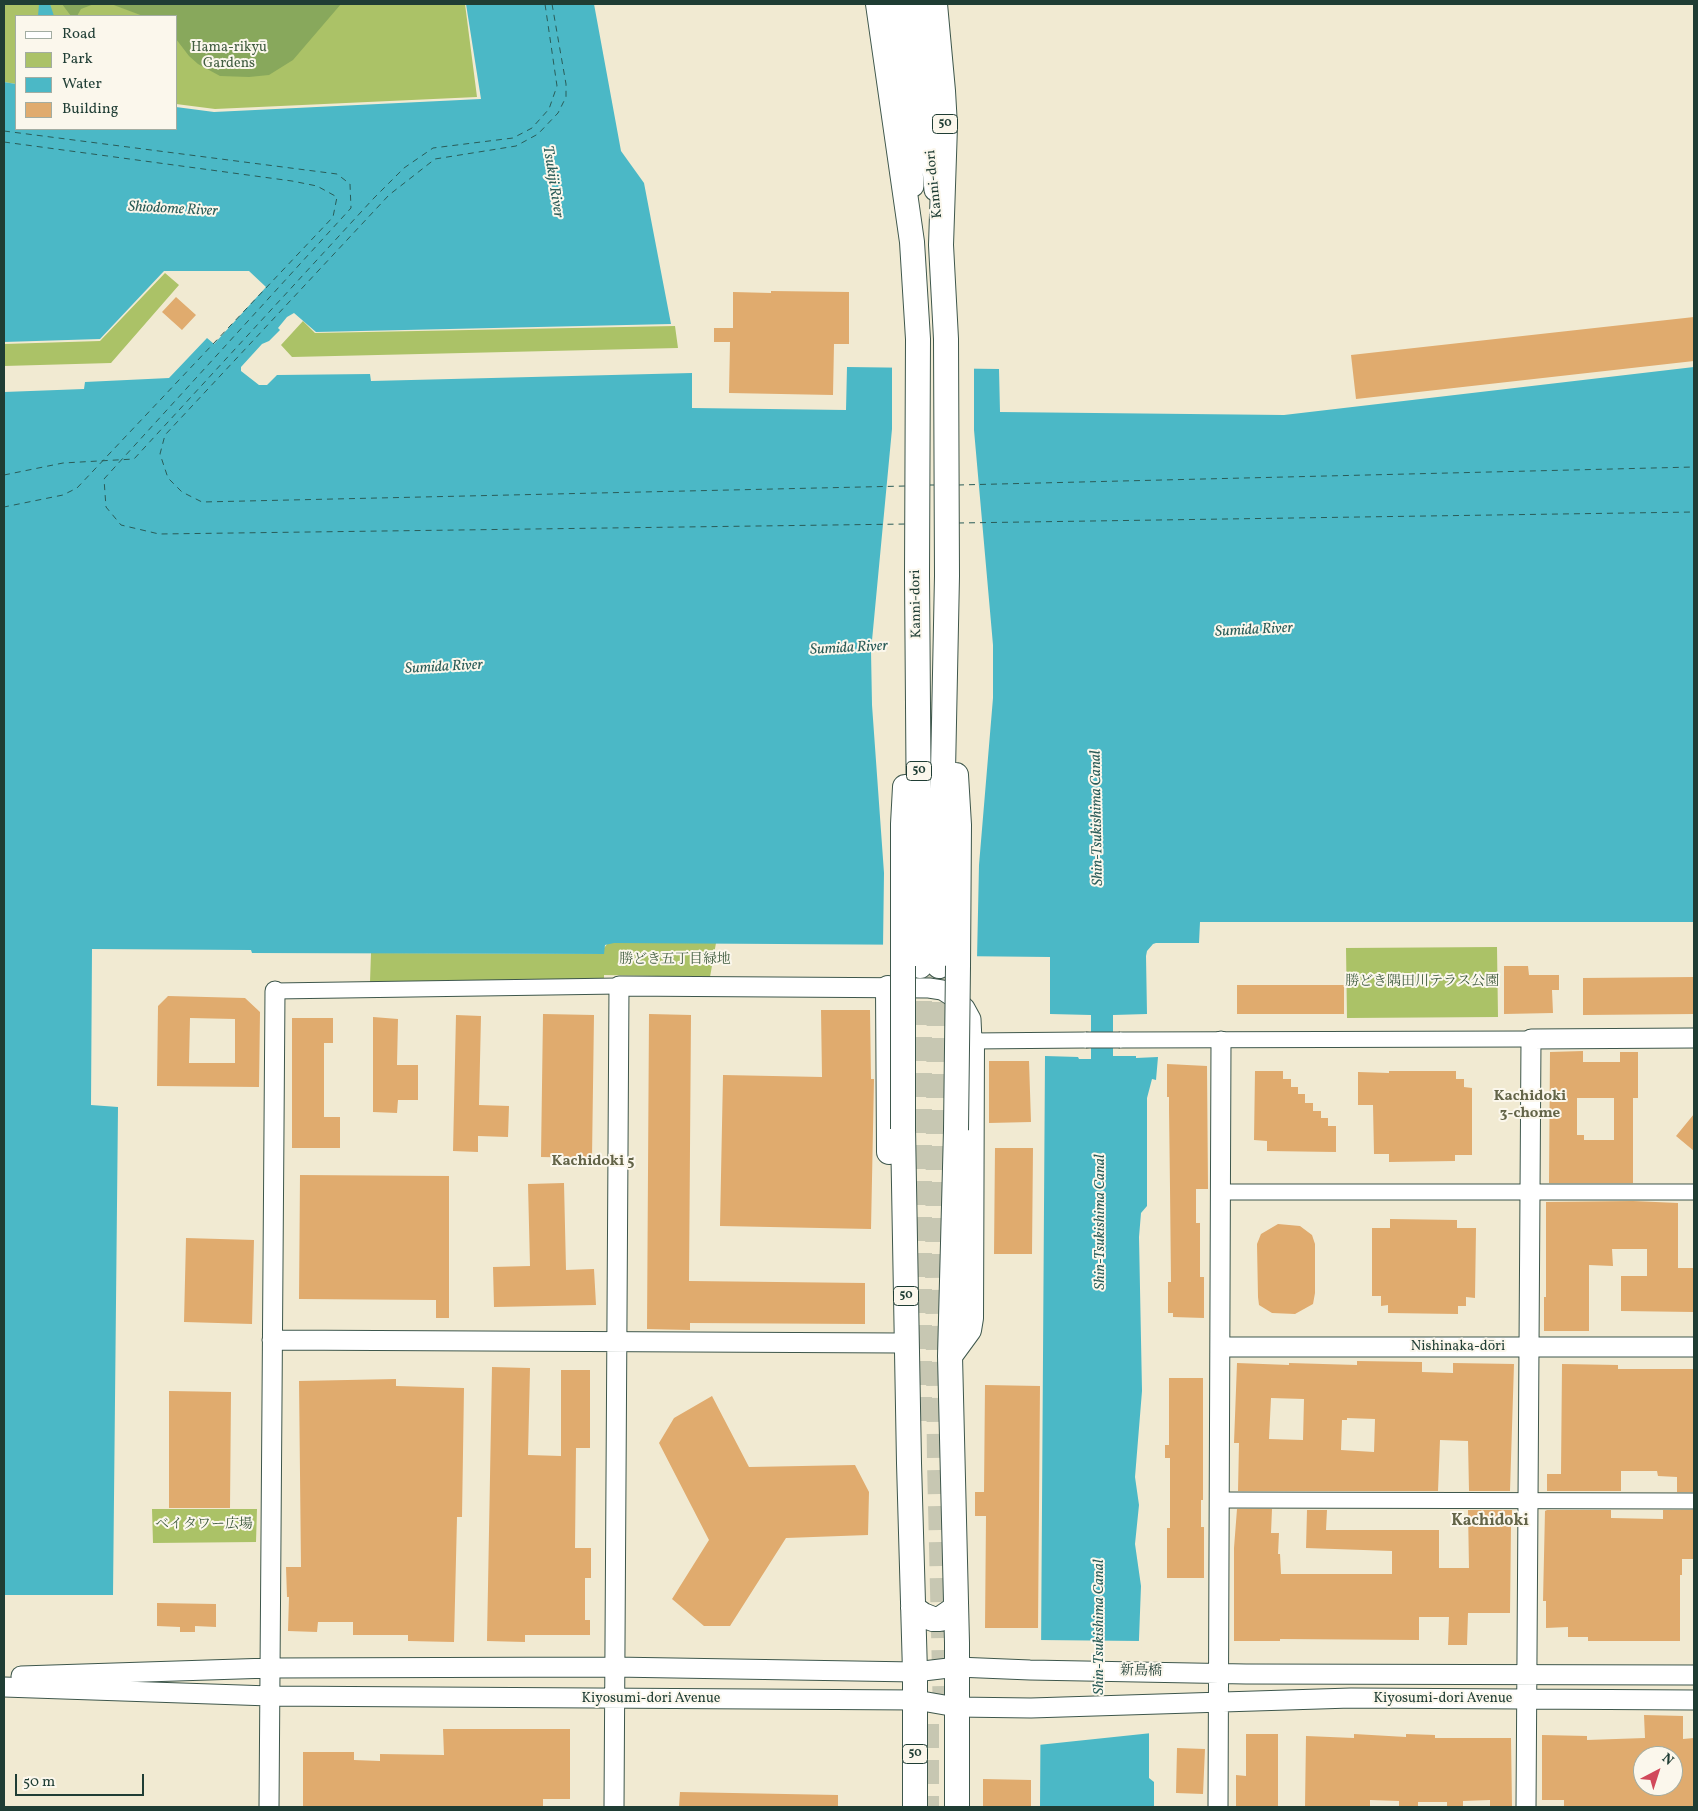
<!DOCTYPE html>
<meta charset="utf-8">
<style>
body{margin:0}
#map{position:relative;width:1698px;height:1811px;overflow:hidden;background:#f1ead2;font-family:Vollkorn,serif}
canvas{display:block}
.frame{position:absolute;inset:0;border:5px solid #1f3d34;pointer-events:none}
.legend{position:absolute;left:15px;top:15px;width:162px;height:115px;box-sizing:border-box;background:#fbf7ec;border:1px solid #a3ada2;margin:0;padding:6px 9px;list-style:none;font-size:15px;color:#1f3d34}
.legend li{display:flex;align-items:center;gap:10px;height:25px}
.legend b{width:25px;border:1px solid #a3ada2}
.north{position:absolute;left:1633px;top:1746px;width:50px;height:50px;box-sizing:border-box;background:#fbf7ec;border:1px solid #a3ada2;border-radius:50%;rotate:40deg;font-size:14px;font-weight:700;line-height:20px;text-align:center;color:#1f3d34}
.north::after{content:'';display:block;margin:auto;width:18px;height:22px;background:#d1495b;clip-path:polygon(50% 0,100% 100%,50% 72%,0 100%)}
.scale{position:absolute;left:15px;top:1774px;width:129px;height:22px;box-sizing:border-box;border:2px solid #1f3d34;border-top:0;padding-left:6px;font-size:15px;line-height:18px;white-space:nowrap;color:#1f3d34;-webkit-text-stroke:4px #fbf7ec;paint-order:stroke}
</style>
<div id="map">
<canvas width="1698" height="1811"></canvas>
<div class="frame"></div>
<ul class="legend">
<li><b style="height:6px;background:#fff"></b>Road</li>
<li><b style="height:14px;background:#abc267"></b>Park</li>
<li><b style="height:14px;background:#4bb8c6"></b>Water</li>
<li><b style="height:14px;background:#e0ab6e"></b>Building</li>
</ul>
<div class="north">N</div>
<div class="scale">50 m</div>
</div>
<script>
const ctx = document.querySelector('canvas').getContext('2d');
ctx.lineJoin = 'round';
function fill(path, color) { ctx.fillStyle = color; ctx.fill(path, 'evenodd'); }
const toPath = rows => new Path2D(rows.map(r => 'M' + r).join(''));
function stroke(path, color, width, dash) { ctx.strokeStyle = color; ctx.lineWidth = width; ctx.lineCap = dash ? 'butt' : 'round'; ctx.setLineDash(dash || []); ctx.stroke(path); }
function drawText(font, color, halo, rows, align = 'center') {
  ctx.font = font + ' Vollkorn,"Noto Serif JP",serif'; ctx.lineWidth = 4; ctx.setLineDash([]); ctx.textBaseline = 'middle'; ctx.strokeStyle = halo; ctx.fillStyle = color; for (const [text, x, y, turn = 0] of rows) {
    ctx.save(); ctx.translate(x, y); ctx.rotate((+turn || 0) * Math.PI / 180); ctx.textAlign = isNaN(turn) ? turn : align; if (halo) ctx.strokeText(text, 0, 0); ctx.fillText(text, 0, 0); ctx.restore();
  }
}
const green = toPath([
 [4,4,465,4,477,97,215,109,176,104,176,16,16,16,16,84,4,82],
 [165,273,179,285,111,363,4,366,4,344,100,341],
 [303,321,315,333,675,326,678,348,292,357,281,345],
 [608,943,716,943,710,977,604,975,604,982,370,982,371,953,603,954,604,948],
 [1497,947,1498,1017,1347,1018,1346,948],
 [152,1509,257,1509,256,1542,153,1543]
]);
const forest = toPath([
 [62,4,94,4,81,9,77,16,71,16],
 [111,4,341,4,293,60,269,75,249,77,220,76,198,64,189,56,176,39,176,16,143,16]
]);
const water = toPath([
 [39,4,50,4,54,16,38,16],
 [466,4,594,4,621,151,644,183,671,324,316,332,294,313,287,317,278,328,280,330,269,341,262,344,241,367,241,371,259,385,267,385,277,375,370,374,371,381,692,373,692,408,846,410,847,367,999,369,1000,412,1284,415,1694,367,1694,922,1200,922,1199,943,1156,943,1153,944,1147,951,1146,956,1147,1014,1113,1015,1113,1056,1136,1056,1136,1058,1158,1057,1156,1080,1152,1079,1147,1098,1147,1206,1141,1213,1139,1237,1142,1391,1135,1477,1139,1505,1135,1544,1141,1586,1138,1665,1149,1701,1149,1778,1154,1782,1154,1807,1040,1807,1045,1056,1078,1057,1079,1059,1091,1059,1091,1015,1050,1014,1050,957,952,956,943,945,614,943,605,945,604,954,252,953,251,950,92,949,91,1105,118,1107,113,1595,4,1595,4,392,84,389,85,382,169,378,207,338,214,344,266,287,249,271,164,271,100,339,4,342,4,82,16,84,16,129,176,129,176,107,214,112,481,99]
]);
const pier = toPath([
 [892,365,974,366,974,430,993,645,993,698,979,865,977,959,951,958,943,947,883,947,884,873,872,705,871,651,892,429],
 [1038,1640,1142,1641,1141,1665,1151,1701,1152,1733,1038,1745]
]);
const ferry = toPath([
 [552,4,566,84,566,97,558,113,538,134,516,146,435,159,389,195,165,435,160,454,168,478,182,492,202,502,906,486],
 [4,131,337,174,350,184,351,208,104,479,106,507,121,525,159,534,907,524],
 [4,142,292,181,317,186,337,197,333,217,77,488,63,495,4,507],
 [4,475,63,463,134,459,373,199,404,168,433,148,513,138,532,128,549,109,557,86,545,4],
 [928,485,936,485],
 [958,485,1694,467],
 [958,523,1694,512]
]);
const building = toPath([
 [771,291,849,292,849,344,834,344,833,395,729,393,730,342,714,342,714,328,733,328,733,292,771,293],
 [176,297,196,315,182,330,162,312],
 [1694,317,1694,361,1356,399,1351,355],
 [1504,966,1528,966,1529,975,1559,975,1559,990,1552,990,1553,1013,1504,1014],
 [1694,977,1694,1014,1583,1015,1583,978],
 [1237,985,1344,985,1344,1014,1237,1014],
 [168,996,245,998,260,1012,259,1087,157,1086,158,1006],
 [190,1018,235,1019,235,1063,189,1063],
 [821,1010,870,1010,871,1079,874,1079,871,1229,720,1226,723,1075,822,1077],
 [543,1014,594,1015,592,1158,541,1157],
 [649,1014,691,1015,689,1281,865,1283,865,1324,690,1323,690,1330,647,1329],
 [456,1015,481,1016,479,1105,509,1106,508,1137,478,1136,478,1152,453,1151],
 [373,1017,398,1019,397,1065,418,1065,418,1100,398,1100,397,1113,373,1112],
 [292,1018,333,1018,333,1043,324,1043,324,1117,340,1117,340,1148,292,1148],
 [1583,1051,1583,1062,1620,1062,1620,1052,1638,1052,1638,1098,1633,1098,1633,1183,1549,1183,1550,1052],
 [1577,1098,1614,1098,1614,1140,1584,1140,1584,1135,1577,1135],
 [989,1061,1029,1061,1031,1122,989,1123],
 [1167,1064,1207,1066,1208,1189,1196,1189,1196,1223,1200,1223,1200,1277,1204,1277,1204,1318,1173,1317,1173,1313,1168,1313,1168,1282,1171,1282,1170,1188,1169,1109,1169,1097,1167,1097],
 [1255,1071,1283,1071,1283,1079,1291,1079,1291,1087,1298,1087,1298,1094,1305,1094,1305,1103,1313,1103,1313,1111,1321,1111,1321,1118,1328,1118,1328,1126,1336,1126,1336,1152,1267,1151,1267,1141,1254,1140],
 [1389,1071,1456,1071,1456,1079,1464,1079,1464,1087,1472,1088,1472,1155,1455,1155,1455,1161,1389,1162,1389,1154,1374,1154,1373,1105,1358,1105,1358,1072,1389,1073],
 [1694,1114,1694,1151,1676,1136],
 [995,1148,1033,1148,1032,1254,994,1254],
 [300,1175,449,1176,449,1318,436,1318,436,1300,299,1299],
 [564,1183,566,1270,594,1269,596,1305,494,1307,493,1267,530,1266,528,1184],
 [1633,1201,1678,1203,1678,1268,1694,1268,1694,1312,1621,1311,1621,1276,1647,1276,1647,1249,1612,1249,1613,1266,1589,1265,1589,1331,1544,1331,1544,1297,1546,1297,1546,1202],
 [1390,1219,1457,1220,1457,1228,1476,1228,1475,1298,1466,1297,1466,1306,1458,1306,1458,1314,1388,1313,1388,1305,1381,1306,1381,1296,1372,1296,1372,1228,1390,1228],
 [1278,1224,1300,1226,1312,1235,1315,1244,1315,1293,1313,1304,1295,1314,1272,1313,1259,1305,1258,1297,1257,1244,1261,1234],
 [186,1238,254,1240,252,1324,184,1322],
 [1357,1361,1422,1362,1422,1372,1453,1373,1453,1363,1514,1364,1510,1491,1469,1491,1468,1441,1440,1440,1438,1491,1238,1491,1239,1443,1234,1443,1237,1363,1289,1365,1289,1363,1357,1365],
 [1271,1398,1304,1399,1303,1440,1269,1439],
 [1347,1418,1375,1419,1374,1452,1341,1450,1342,1420,1347,1420],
 [1562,1364,1618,1365,1618,1369,1694,1369,1694,1492,1677,1492,1677,1477,1658,1476,1657,1471,1621,1471,1621,1491,1547,1491,1547,1474,1561,1474],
 [492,1367,530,1368,528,1455,561,1456,561,1370,590,1370,590,1448,576,1448,575,1548,591,1548,591,1578,585,1578,585,1620,590,1620,590,1635,525,1635,525,1642,487,1641],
 [1169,1378,1203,1378,1203,1500,1201,1500,1201,1527,1204,1527,1204,1578,1167,1578,1167,1528,1170,1528,1170,1458,1165,1458,1165,1445,1169,1445],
 [396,1379,396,1386,464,1388,462,1517,457,1517,454,1642,408,1641,408,1635,353,1635,353,1622,318,1622,317,1632,288,1631,289,1597,287,1597,286,1567,301,1567,299,1381],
 [985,1385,1040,1386,1038,1628,985,1628,986,1516,975,1516,975,1492,984,1492],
 [169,1391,231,1392,230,1508,169,1508],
 [712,1396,749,1467,855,1465,869,1492,868,1535,786,1538,730,1626,704,1626,672,1599,709,1540,659,1443,674,1418],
 [1237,1509,1272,1509,1271,1533,1279,1533,1278,1554,1280,1554,1281,1574,1392,1574,1392,1551,1306,1548,1307,1510,1327,1510,1326,1530,1439,1530,1439,1568,1469,1568,1468,1510,1512,1510,1512,1526,1511,1526,1510,1613,1468,1613,1467,1645,1448,1645,1449,1617,1419,1617,1419,1640,1280,1639,1280,1641,1234,1641,1234,1548],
 [1547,1510,1611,1510,1611,1518,1663,1519,1663,1510,1694,1510,1694,1559,1682,1559,1682,1575,1680,1575,1680,1641,1588,1641,1588,1637,1568,1637,1568,1627,1546,1628,1546,1601,1543,1601,1545,1511],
 [157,1603,216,1604,216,1627,195,1626,195,1632,180,1632,180,1627,157,1626],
 [1644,1715,1683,1716,1683,1739,1694,1738,1694,1807,1564,1807,1564,1800,1542,1800,1542,1735,1587,1736,1587,1740,1645,1738],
 [1643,1756,1673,1756,1673,1786,1643,1786],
 [443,1729,570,1729,570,1799,543,1799,543,1807,303,1807,303,1752,354,1752,354,1760,380,1761,380,1754,444,1755],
 [1246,1734,1278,1734,1278,1807,1236,1807,1236,1775,1246,1776],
 [1354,1734,1406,1737,1406,1734,1435,1735,1435,1738,1511,1738,1512,1807,1490,1807,1490,1800,1463,1801,1463,1807,1447,1807,1447,1802,1418,1802,1418,1807,1399,1807,1399,1801,1370,1800,1370,1807,1305,1807,1306,1736,1354,1738],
 [1177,1748,1205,1749,1203,1794,1176,1793],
 [983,1779,1031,1780,1031,1807,983,1807],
 [680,1792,838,1795,838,1807,679,1807]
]);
const primaryTunnel = toPath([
 [939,966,937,1272,939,1462,945,1716],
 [920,1421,920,966],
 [927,1724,927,1807]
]);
const minor = toPath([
 [275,991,619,986],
 [1120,1040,1531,1039],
 [972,1041,1086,1040],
 [1222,1192,1694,1192],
 [1220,1500,1694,1501]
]);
const tertiary = toPath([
 [272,1340,900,1343],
 [1221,1347,1694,1347],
 [21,1676,270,1668,614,1667,915,1672,957,1667,1030,1670,1246,1674,1694,1675],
 [4,1687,270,1696,916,1700,956,1707,1031,1708,1351,1698,1694,1700],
 [269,1807,275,991],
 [614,1807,619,986,929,988,942,990,953,997,965,1008,971,1019,972,1041],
 [1218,1807,1221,1041],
 [1526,1807,1531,1039,1694,1038]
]);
const secondary = toPath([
 [897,4,908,97,913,186],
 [917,4,935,190]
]);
const primary = toPath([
 [878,4,912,242,918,339,917,575,920,966],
 [935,4,943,91,945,126,941,245,946,339,947,576,939,966],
 [956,775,959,825,958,966],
 [903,966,903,824,905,787],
 [888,988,889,1152],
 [903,1129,909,1463,915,1672,915,1807],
 [956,1130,950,1356,957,1643,957,1807],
 [950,1356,969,1330,971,1318,972,1041],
 [913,1608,923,1615,933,1619,940,1619,956,1608]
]);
const minorBridge = toPath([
 [1086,1040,1120,1040]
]);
const primaryBridge = toPath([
 [903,1129,903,966],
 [956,1130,958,966]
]);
const shields = [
 [945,124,25],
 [919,771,25],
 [906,1296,25],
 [915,1754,25]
];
const shieldNames = [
 ["50",945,124],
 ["50",919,771],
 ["50",906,1296],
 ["50",915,1754]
];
const parkNames = [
 ["Hama-rikyū",229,48],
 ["Gardens",229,64],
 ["勝どき五丁目緑地",675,960],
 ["勝どき隅田川テラス公園",1422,982],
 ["ベイタワー広場",204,1525]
];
const streetNames = [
 ["Kanni-dori",935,184,-96],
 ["Kanni-dori",917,604,-91],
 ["Nishinaka-dōri",1458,1347],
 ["新島橋",1141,1672,1],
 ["Kiyosumi-dori Avenue",651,1699],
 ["Kiyosumi-dori Avenue",1443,1699]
];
const waterNames = [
 ["Tsukiji River",552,182,81],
 ["Shiodome River",173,210,3],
 ["Sumida River",1254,631,-3],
 ["Sumida River",849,649,-3],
 ["Sumida River",444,668,-3],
 ["Shin-Tsukishima Canal",1098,818,-91],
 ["Shin-Tsukishima Canal",1101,1222,-90],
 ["Shin-Tsukishima Canal",1100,1627,-90]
];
const neighbourhoodNames = [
 ["Kachidoki",1530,1097],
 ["3-chome",1530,1114],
 ["Kachidoki 5",593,1162]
];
const quarterNames = [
 ["Kachidoki",1490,1522]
];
fill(green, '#abc267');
fill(forest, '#88a85c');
fill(water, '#4bb8c6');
fill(pier, '#f1ead2');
stroke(ferry, '#2a5c58', 1, [6, 5]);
fill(building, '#e0ab6e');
stroke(primaryTunnel, '#c7c7b2', 24, [24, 12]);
stroke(minor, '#3e574c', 17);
stroke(tertiary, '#3e574c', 21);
stroke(secondary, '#3e574c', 23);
stroke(primary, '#3e574c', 26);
stroke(minor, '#fff', 15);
stroke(tertiary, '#fff', 19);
stroke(secondary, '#fff', 21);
stroke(primary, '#fff', 24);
stroke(minorBridge, '#3e574c', 17, []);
stroke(primaryBridge, '#3e574c', 26, []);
stroke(minorBridge, '#fff', 15);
stroke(primaryBridge, '#fff', 24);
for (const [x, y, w] of shields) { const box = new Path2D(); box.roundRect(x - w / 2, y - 9.5, w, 19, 4); ctx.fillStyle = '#fbf7ec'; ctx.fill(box); stroke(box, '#1f3d34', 1); }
drawText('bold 12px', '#1f3d34', null, shieldNames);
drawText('14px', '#425e41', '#fbf7ec', parkNames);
drawText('14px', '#1f3d34', '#fbf7ec', streetNames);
drawText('italic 15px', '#2a5c58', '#fbf7ec', waterNames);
drawText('bold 15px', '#636448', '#fbf7ec', neighbourhoodNames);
drawText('bold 16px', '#636448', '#fbf7ec', quarterNames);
</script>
